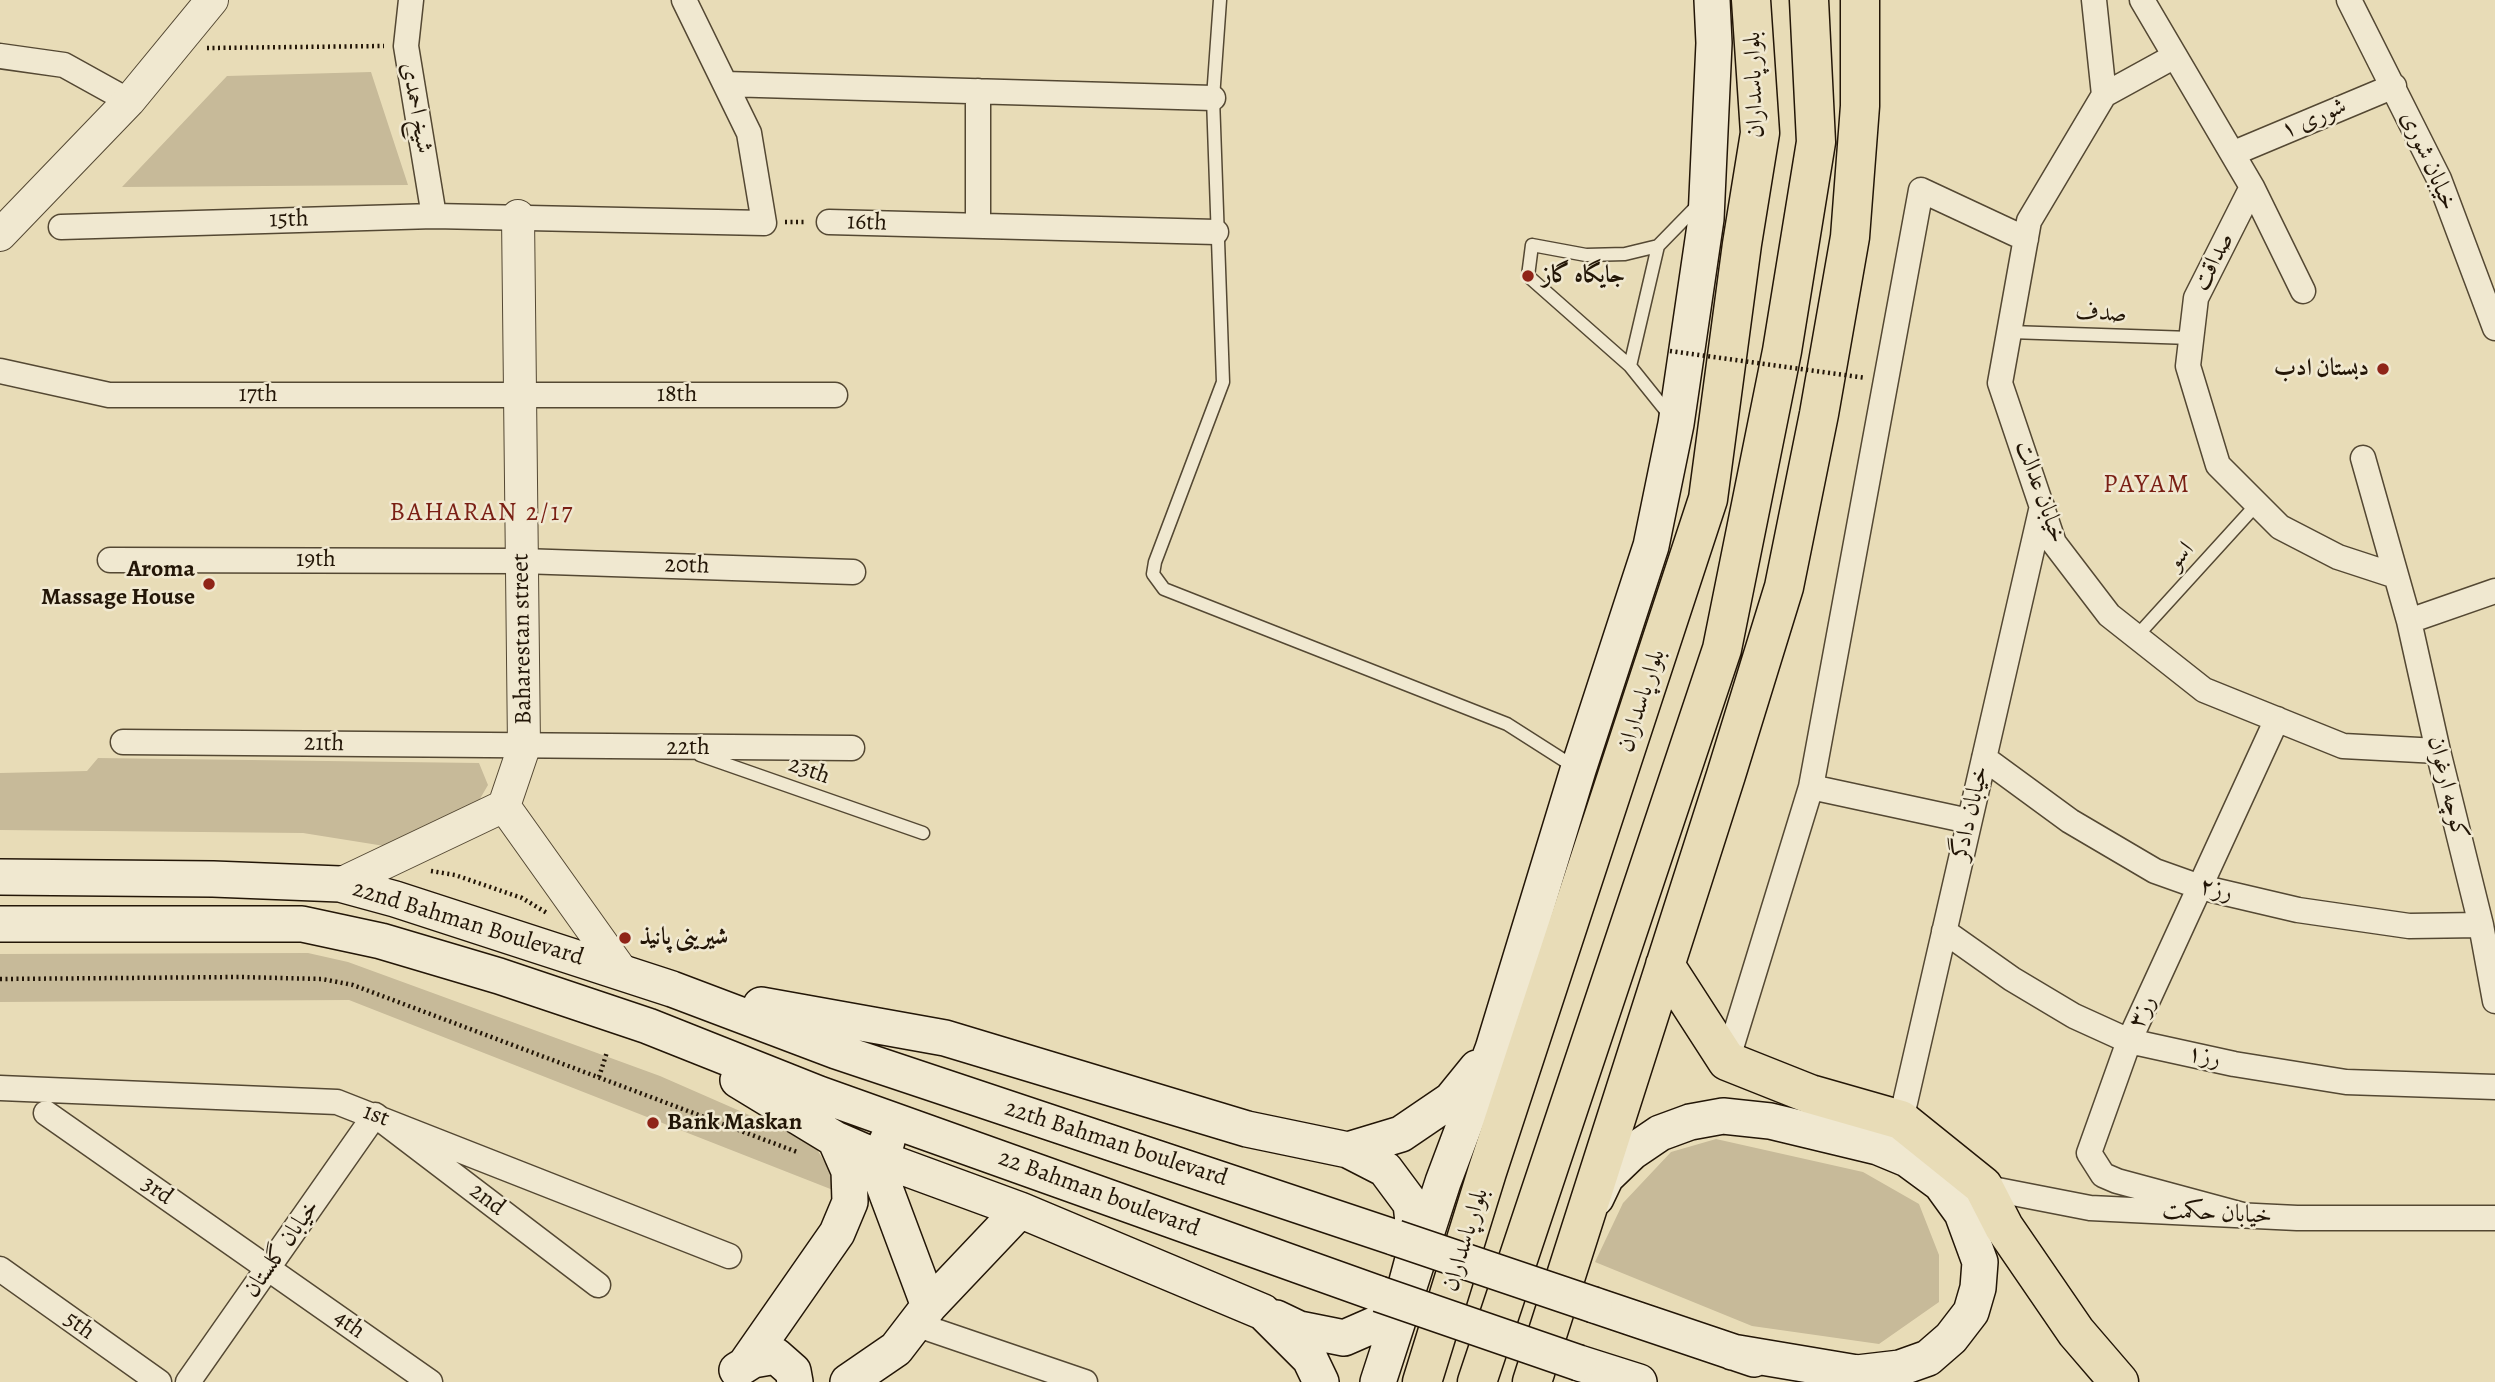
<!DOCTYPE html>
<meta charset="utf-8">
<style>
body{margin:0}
canvas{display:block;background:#e8dcb7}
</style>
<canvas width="2495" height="1382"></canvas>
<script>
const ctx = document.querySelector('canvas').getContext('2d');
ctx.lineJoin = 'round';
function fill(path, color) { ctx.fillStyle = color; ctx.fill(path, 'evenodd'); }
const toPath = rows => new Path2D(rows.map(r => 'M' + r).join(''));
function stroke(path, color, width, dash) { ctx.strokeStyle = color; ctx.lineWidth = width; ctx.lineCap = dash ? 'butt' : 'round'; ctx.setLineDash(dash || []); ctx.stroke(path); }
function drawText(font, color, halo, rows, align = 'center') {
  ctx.font = font + ' Alegreya,Amiri,serif'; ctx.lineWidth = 5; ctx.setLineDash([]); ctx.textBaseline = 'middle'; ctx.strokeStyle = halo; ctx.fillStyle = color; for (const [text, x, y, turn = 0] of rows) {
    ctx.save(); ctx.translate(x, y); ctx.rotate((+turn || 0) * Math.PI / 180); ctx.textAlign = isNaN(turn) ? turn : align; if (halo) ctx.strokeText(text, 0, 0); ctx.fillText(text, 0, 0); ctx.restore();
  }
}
const green = toPath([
 [371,72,408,185,122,187,227,76],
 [98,758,479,763,488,785,474,809,397,848,303,833,0,830,0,773,87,771],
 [308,953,348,962,660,1076,813,1143,830,1171,833,1190,349,1000,0,1002,0,954],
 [1716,1139,1863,1172,1919,1204,1939,1255,1939,1302,1879,1344,1752,1326,1595,1262,1623,1203,1671,1152]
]);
const path = toPath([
 [207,48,384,46],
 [785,222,807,222],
 [431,871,455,875,522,898,547,913],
 [0,979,239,977,322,979,353,985,797,1152],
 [599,1077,607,1052]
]);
const service = toPath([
 [1220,0,1213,98,1223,382,1155,562,1153,574,1164,589,1507,724,1576,768],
 [2010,332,2191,338],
 [1630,366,1658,246],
 [1671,417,1630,366,1528,276,1532,245,1586,255,1625,254,1658,246,1699,204],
 [2136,637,2257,504],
 [700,755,923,833]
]);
const minor = toPath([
 [411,0,406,46,434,216],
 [2094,0,2104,95],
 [2142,0,2252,187,2196,298,2188,366,2218,465,2280,527,2338,557,2396,576],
 [2349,0,2439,179,2495,328],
 [0,56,64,65,129,101],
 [2175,56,2104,95,2029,221,2000,383,2054,543,2109,615,2204,690,2343,746,2438,751],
 [725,84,1213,98],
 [2234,153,2394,86],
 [2252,187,2303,291],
 [829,222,1216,232],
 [978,226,978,91],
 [61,227,434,216,764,223,749,133,684,0],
 [0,371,109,395,835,395],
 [2363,458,2409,621,2438,751,2481,925,2495,1001],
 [110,560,521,561,853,572],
 [2409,621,2495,591],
 [123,742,852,748],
 [1984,758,2070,821,2155,871,2200,887,2298,910,2409,926,2481,925],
 [1811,787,1969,821],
 [1944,931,2012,979,2074,1016,2129,1041,2234,1064,2346,1082,2495,1087],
 [1727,1061,1811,787,1921,190,2026,239],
 [0,1088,337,1102,729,1256],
 [46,1113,430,1382],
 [1901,1120,2042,506],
 [1977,1186,2090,1208,2297,1218,2495,1218],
 [2243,1215,2117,1181,2103,1175,2089,1153,2129,1041,2277,719],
 [0,1269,159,1382],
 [915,1324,1085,1382],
 [188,1382,375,1115,598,1285]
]);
const tertiary = toPath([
 [0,235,129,101,212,0],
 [504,806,524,747,518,216],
 [504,806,623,973],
 [340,884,504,806]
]);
const secondary = toPath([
 [0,877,213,879,340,884,395,899,672,989,836,1051,1396,1238],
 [0,924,302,924,381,941,499,976,648,1026,819,1094,1379,1294],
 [761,1005,945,1038,1247,1129,1348,1150,1401,1134,1451,1100,1477,1068],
 [738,1080,835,1139,881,1159,1020,1210,1263,1312,1310,1359,1321,1382],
 [887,1141,881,1159,883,1183,929,1306],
 [1596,1198,1606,1177,1632,1152,1660,1133,1690,1122,1723,1116,1770,1121,1878,1147,1907,1159,1941,1184,1962,1213,1980,1262,1978,1288,1971,1312,1951,1338,1928,1358,1900,1368,1857,1373,1732,1352],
 [1594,1305,1754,1359],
 [1276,1318,1299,1329,1344,1338,1383,1321,1406,1285,1416,1248,1411,1204,1385,1169,1348,1150],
 [1579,1363,1639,1382],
 [745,1365,837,1233,850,1202,849,1171,835,1139],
 [737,1370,753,1360,776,1356,793,1371,795,1382],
 [848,1382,896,1349,929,1306,1020,1210],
 [1378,1382,1443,1182,1493,1049,1578,770,1651,546,1676,424,1706,219,1714,43,1712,0]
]);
const primary = toPath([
 [1665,965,1727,1061,1810,1094,1901,1120,1983,1186,2004,1227,2076,1332,2119,1382],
 [1422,1382,1487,1172,1708,499,1742,244,1760,133,1751,0],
 [1477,1382,1722,649,1782,351,1816,142,1809,0],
 [1532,1382,1726,775,1784,587,1819,414,1850,237,1860,106,1860,0]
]);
const pathBridge = toPath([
 [1670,351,1866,378]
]);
const secondaryBridge = toPath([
 [1396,1238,1594,1305],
 [1379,1294,1579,1363]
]);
const markers = [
 [1528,276,7,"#8f2418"],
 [2383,369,7,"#8f2418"],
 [209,584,7,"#8f2418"],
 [625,938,7,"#8f2418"],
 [653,1123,7,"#8f2418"]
];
const streetNames = [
 ["بلوار پاسداران",1755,85,-92],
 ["شیخ احمدی",416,108,80],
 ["شوری ۱",2314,119,-23],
 ["خیابان شوری",2428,161,66],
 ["15th",289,220,-2],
 ["16th",867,223,2],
 ["صداقت",2214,262,-63],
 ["صدف",2101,314,2],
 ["17th",258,395],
 ["18th",677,395],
 ["خیابان عدالت",2040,492,70],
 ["اسو",2181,556,-48],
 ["19th",316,560],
 ["20th",687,566,2],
 ["Baharestan street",523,639,-91],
 ["بلوار پاسداران",1642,701,-72],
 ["21th",324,744,1],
 ["22th",688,748],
 ["23th",809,771,19],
 ["کوچه ارغوان",2447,788,76],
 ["خیابان دادگر",1971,813,-77],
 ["رز۲",2216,890,14],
 ["22nd Bahman Boulevard",468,924,17],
 ["رز۳",2143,1012,-65],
 ["رز۱",2204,1057,12],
 ["1st",376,1116,21],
 ["22th Bahman boulevard",1116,1144,18],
 ["3rd",157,1191,35],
 ["22 Bahman boulevard",1099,1194,20],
 ["2nd",487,1200,37],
 ["خیابان حکمت",2217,1214,3],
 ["بلوار پاسداران",1466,1240,-73],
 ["خیابان گلستان",282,1249,-55],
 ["4th",349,1325,35],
 ["5th",79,1326,35]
];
const poiNames = [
 ["جایگاه گاز",1542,276],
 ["دبستان ادب",2369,369,"right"],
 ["Aroma",195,570,"right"],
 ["Massage House",195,598,"right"],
 ["شیرینی پانیذ",639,938],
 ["Bank Maskan",667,1123]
];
const neighbourhoodNames = [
 ["PAYAM",2147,486],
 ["BAHARAN 2/17",482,514]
];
fill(green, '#c7ba99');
stroke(service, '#544833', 15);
stroke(minor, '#544833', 27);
stroke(tertiary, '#544833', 34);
stroke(secondary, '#231607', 38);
stroke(primary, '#231607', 41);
stroke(path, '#231607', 4.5, [2, 3.5]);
stroke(service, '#f0e8d0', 12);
stroke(minor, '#f0e8d0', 24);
stroke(tertiary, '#f0e8d0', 32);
stroke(secondary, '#f0e8d0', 35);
stroke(primary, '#e8dcb7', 38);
stroke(secondaryBridge, '#231607', 38, []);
stroke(pathBridge, '#231607', 4.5, [2, 3.5]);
stroke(secondaryBridge, '#f0e8d0', 35);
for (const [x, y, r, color] of markers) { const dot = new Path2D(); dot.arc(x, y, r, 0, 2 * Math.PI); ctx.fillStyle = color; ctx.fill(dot); stroke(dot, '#f0e8d0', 2.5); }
drawText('24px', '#231607', '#f0e8d0', streetNames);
drawText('bold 24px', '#231607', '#f0e8d0', poiNames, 'left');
ctx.letterSpacing = '2px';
drawText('26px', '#7a1f14', '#f0e8d0', neighbourhoodNames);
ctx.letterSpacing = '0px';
</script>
